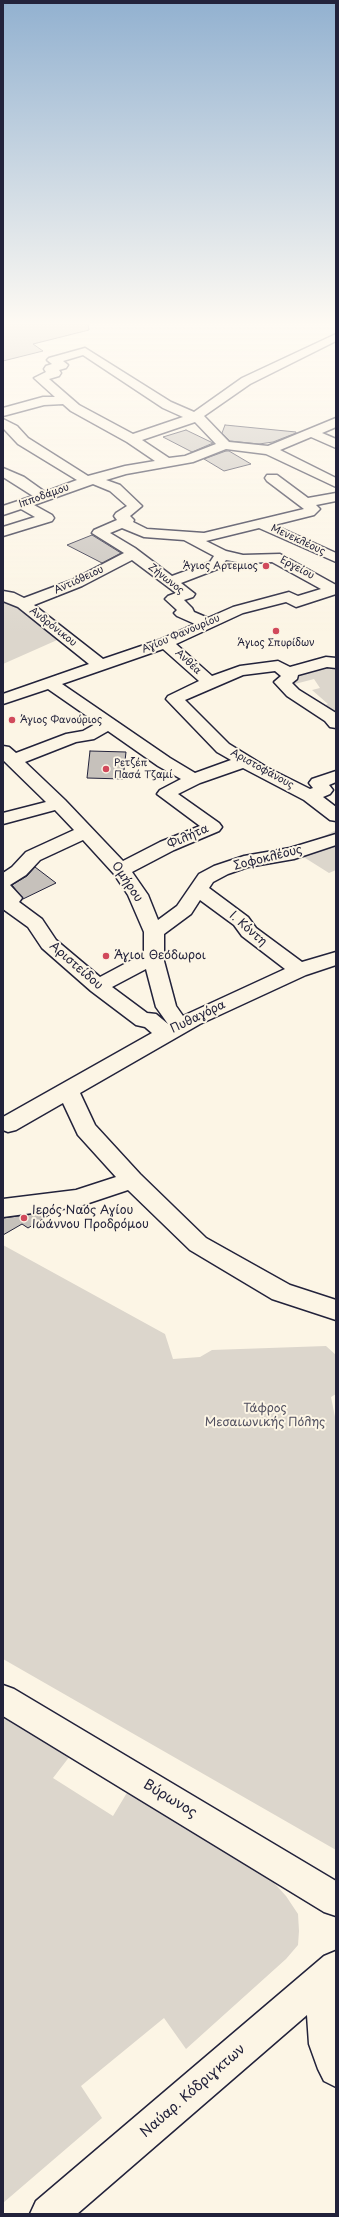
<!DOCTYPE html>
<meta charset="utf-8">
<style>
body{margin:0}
#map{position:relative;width:339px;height:2217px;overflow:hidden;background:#fcf5e5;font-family:"Playpen Sans",sans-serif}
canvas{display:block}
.frame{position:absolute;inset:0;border:4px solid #22223b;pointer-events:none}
</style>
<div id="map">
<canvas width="339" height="2217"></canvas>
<div class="frame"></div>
</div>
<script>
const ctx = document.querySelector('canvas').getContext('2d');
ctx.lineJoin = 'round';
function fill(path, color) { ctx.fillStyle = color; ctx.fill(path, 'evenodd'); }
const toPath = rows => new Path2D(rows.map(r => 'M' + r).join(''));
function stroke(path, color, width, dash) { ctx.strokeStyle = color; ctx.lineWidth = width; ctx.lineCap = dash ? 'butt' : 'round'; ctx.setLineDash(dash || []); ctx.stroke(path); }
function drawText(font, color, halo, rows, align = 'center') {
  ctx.font = font + ' "Playpen Sans",sans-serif'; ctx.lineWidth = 4; ctx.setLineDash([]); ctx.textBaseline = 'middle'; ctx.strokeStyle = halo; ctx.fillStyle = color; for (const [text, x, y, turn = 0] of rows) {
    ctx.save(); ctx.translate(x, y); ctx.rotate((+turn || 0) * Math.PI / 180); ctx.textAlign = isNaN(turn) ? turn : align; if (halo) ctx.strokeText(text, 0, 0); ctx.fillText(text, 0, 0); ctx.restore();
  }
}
const green = toPath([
 [3,597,64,637,3,664],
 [336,665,336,718,321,707,328,704,312,690,320,688,314,679,291,685,298,673],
 [336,830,336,870,329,873,294,851],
 [3,1245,165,1334,173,1359,200,1357,212,1350,326,1346,336,1355,336,1394,331,1397,336,1422,336,1850,3,1659],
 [3,1716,70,1756,53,1778,113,1816,128,1791,266,1874,286,1896,298,1914,299,1931,298,1945,286,1959,186,2049,164,2018,81,2086,102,2118,3,2203]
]);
const building = toPath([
 [3,324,88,324,89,330,33,344,43,351,3,361,3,324],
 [225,425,296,432,296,433,273,442,259,444,230,441,222,433,225,425],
 [186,430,213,443,192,452,163,437,186,430],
 [226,451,229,451,251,464,224,471,204,459,226,451],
 [92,535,121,553,102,563,67,545,92,535],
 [90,751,126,752,123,779,87,778,90,751],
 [35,867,56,883,23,899,12,885,27,876,35,867],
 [56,1211,28,1228,22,1224,3,1235,3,1218,56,1211]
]);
const minor = toPath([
 [336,334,336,341,250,384,204,416,229,442,268,446,336,418,336,427,322,433,336,439,336,448,311,437,280,450,336,478,336,487,266,454,226,449,193,462,126,474,106,480,120,485,142,506,130,516,134,520,133,522,147,529,204,533,304,509,267,481,265,478,267,475,277,475,308,498,336,493,336,501,316,505,320,509,314,515,274,525,336,553,336,562,259,528,206,541,226,551,243,555,280,554,336,585,336,594,296,607,286,602,243,613,176,644,212,676,240,666,278,661,290,667,326,657,336,658,336,668,327,667,298,675,297,679,292,683,299,690,336,713,336,728,330,727,325,721,287,696,274,682,281,676,275,671,243,675,185,700,229,744,268,768,310,789,313,788,309,783,312,779,336,771,336,782,329,785,333,790,330,794,323,797,336,807,336,821,330,820,304,800,243,768,200,783,178,794,219,823,222,827,219,831,174,850,132,872,148,895,158,920,177,906,199,874,214,866,244,856,290,848,336,834,336,845,294,859,248,867,228,874,213,882,209,888,248,917,256,928,302,962,336,952,336,965,306,975,200,1024,80,1093,95,1125,140,1174,206,1238,290,1285,336,1300,336,1320,272,1299,190,1250,128,1190,77,1207,3,1217,3,1199,76,1190,116,1177,78,1135,63,1103,16,1130,8,1132,3,1130,3,1117,152,1033,145,1027,136,1025,91,991,42,948,28,927,3,909,3,873,12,867,26,852,74,830,55,810,3,824,3,813,46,802,3,760,3,746,9,747,16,753,66,734,83,731,97,723,48,689,3,704,3,694,89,664,18,607,3,601,3,591,14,593,24,598,72,580,124,553,92,533,94,530,117,520,114,516,116,513,127,506,110,491,93,484,34,505,52,515,54,518,52,521,3,536,3,527,35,517,21,509,3,515,3,506,33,496,3,477,3,468,24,477,45,492,77,480,18,444,3,428,3,419,17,426,28,438,88,476,125,466,155,461,127,442,71,411,63,404,44,405,3,416,3,408,43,397,55,397,34,378,46,372,44,369,46,366,52,364,47,360,49,358,85,348,171,402,194,412,242,378,336,334],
 [83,355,163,408,183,417,133,434,79,405,49,379,59,376,61,373,59,370,66,368,68,365,63,361,83,355],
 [195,422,216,444,185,456,169,458,142,440,195,422],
 [122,528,144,537,184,540,214,556,210,562,172,576,135,548,110,533,122,528],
 [132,560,176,593,168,596,165,599,177,610,174,613,177,616,195,624,159,640,103,659,34,605,82,586,132,560],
 [226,560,243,563,272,562,321,589,298,596,289,592,233,607,208,618,194,612,192,608,184,600,193,597,195,594,181,583,220,568,226,560],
 [163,649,199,681,168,696,166,699,217,752,231,760,195,773,170,758,62,684,163,649],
 [108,731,158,766,181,779,160,790,157,794,200,826,160,842,123,861,65,800,25,762,76,742,94,739,108,731],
 [83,840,114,874,128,895,144,932,144,957,130,961,100,977,56,940,42,919,19,902,22,898,10,885,26,875,40,860,83,840],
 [200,900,234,925,242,936,285,969,183,1016,176,1006,164,961,164,934,191,914,200,900],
 [146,969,156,1007,168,1024,156,1014,147,1013,112,987,146,969],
 [3,1685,14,1689,336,1881,336,1916,324,1912,3,1716,3,1685],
 [336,1951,336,2087,324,2081,318,2069,309,2044,307,2015,77,2214,30,2214,36,2201,324,1956,336,1951]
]);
const markers = [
 [266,566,4,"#d1495b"],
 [276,631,4,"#d1495b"],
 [12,720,4,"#d1495b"],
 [106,769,4,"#d1495b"],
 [106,956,4,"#d1495b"],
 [24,1218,4,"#d1495b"]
];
const farStreetnames = [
 ["Ιπποδάμου",44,496,-20],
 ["Μενεκλέους",298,540,25],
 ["Εργείου",297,568,28],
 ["Ζήνωνος",166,579,38],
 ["Αντιόθειου",79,580,-25],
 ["Ανδρόνικου",53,627,38],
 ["Αγίου Φανουρίου",181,634,-23],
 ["Ανθέα",188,662,43],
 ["Αριστοφάνους",262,769,29]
];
const farPoinames = [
 ["Άγιος Αρτεμιος",258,566,"right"],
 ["Άγιος Σπυρίδων",276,643,"center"],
 ["Άγιος Φανούριος",20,720],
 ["Ρετζέπ",114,763],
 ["Πασά Τζαμί",114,775]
];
const streetNames = [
 ["Φιλήτα",188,837,-24],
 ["Σοφοκλέους",268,858,-14],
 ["Ομήρου",127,882,56],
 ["Ι. Κόντη",248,929,41],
 ["Αριστείδου",76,966,41],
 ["Πυθαγόρα",198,1017,-26]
];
const poiNames = [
 ["Άγιοι Θεόδωροι",114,956],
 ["Ιερός Ναός Αγίου",32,1211],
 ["Ιωάννου Προδρόμου",32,1225]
];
const parkNames = [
 ["Τάφρος",265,1409],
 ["Μεσαιωνικής Πόλης",265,1423]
];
const nearStreetnames = [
 ["Βύρωνος",170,1799,31],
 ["Ναύαρ. Κόδριγκτων",193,2091,-41]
];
fill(green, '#dcd6cc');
fill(building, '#c6c1bb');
stroke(building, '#22223b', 1);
stroke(minor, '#22223b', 3);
fill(minor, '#fcf5e5');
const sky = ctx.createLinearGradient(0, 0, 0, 634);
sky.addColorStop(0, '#92b1d0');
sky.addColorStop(0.51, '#fefaf3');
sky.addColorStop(1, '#fefaf300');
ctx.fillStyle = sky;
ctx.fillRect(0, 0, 339, 634);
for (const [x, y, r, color] of markers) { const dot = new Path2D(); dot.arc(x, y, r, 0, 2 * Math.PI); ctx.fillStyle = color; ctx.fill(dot); stroke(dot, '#fcf5e5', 1.5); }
drawText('10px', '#22223b', '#fcf5e5', farStreetnames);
drawText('10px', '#22223b', '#fcf5e5', farPoinames, 'left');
drawText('12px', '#22223b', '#fcf5e5', streetNames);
drawText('12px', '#22223b', '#fcf5e5', poiNames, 'left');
drawText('12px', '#504f5f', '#fcf5e5', parkNames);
drawText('14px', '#22223b', '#fcf5e5', nearStreetnames);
</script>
